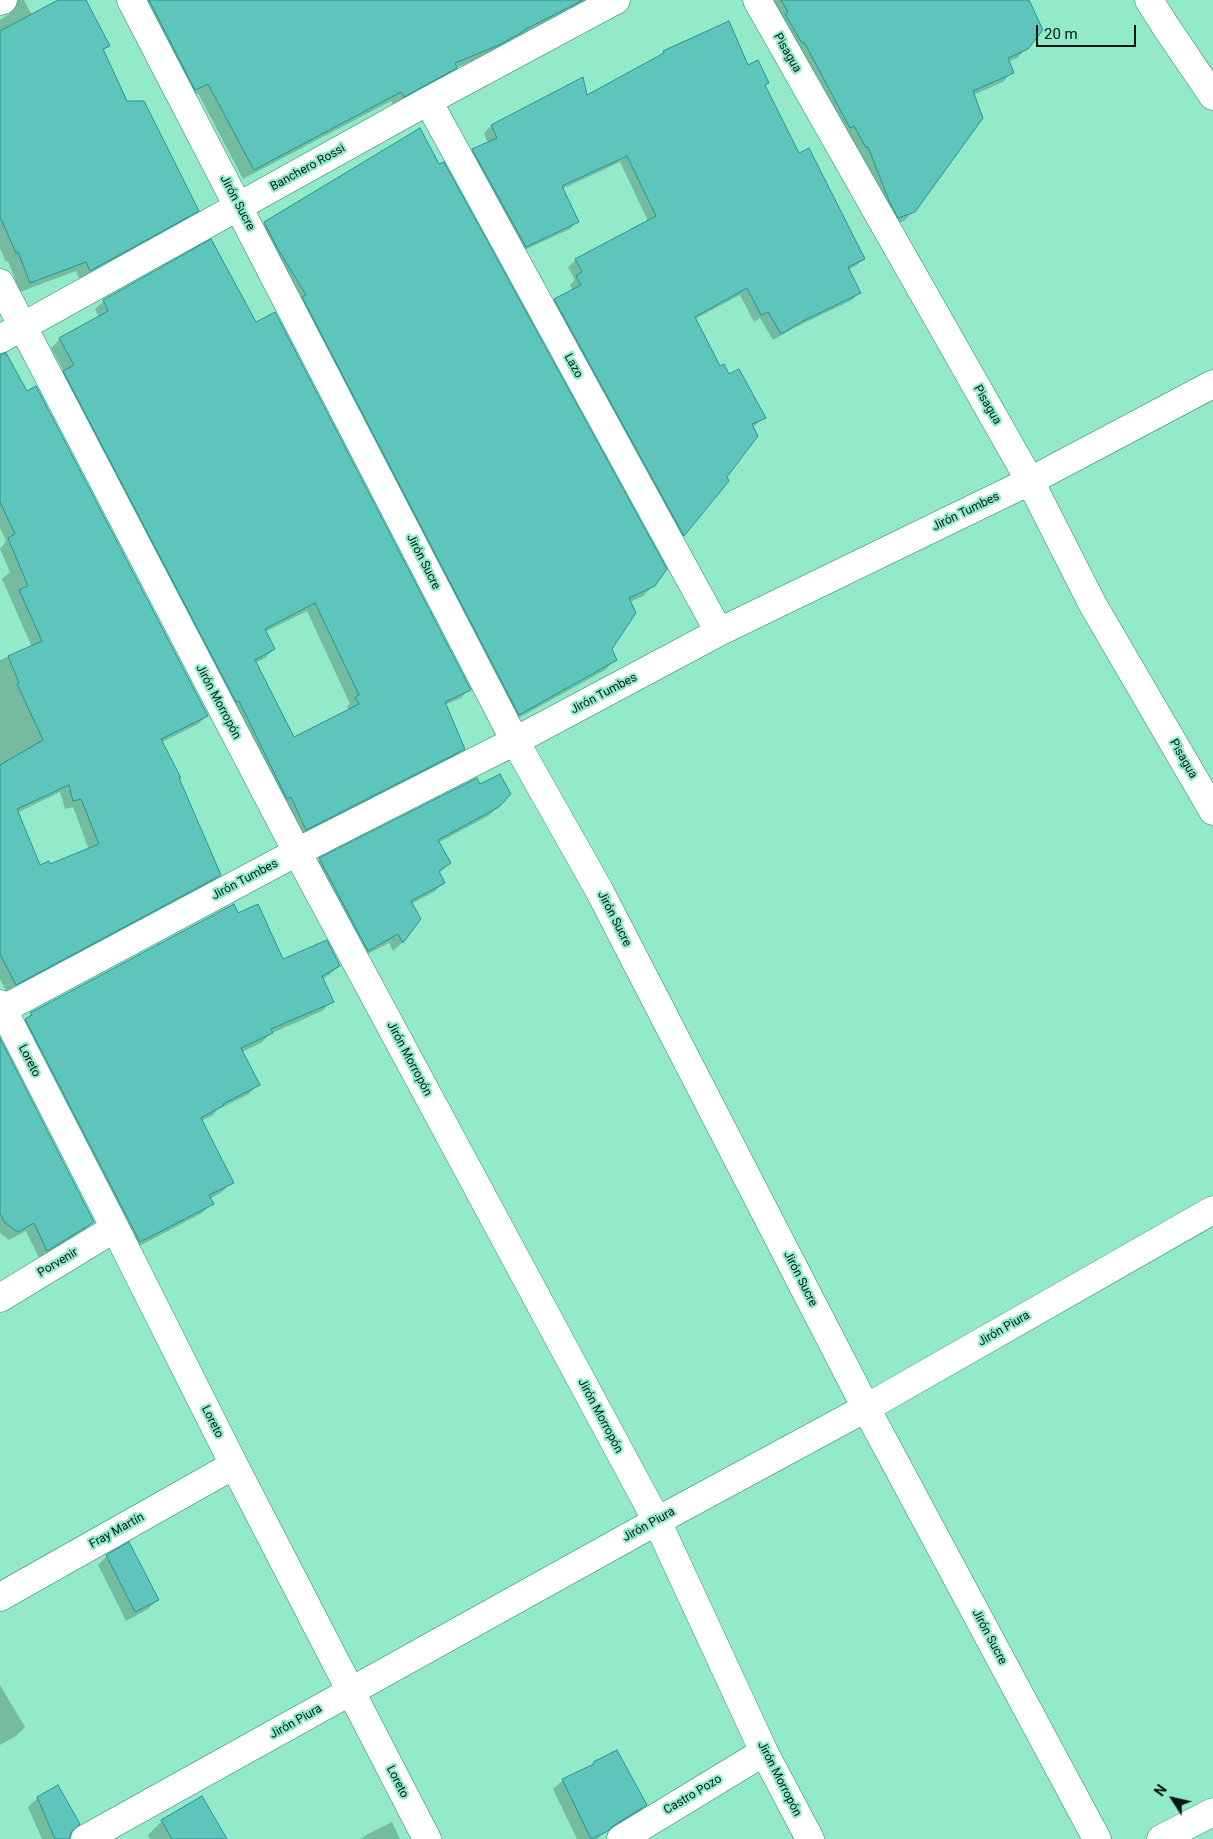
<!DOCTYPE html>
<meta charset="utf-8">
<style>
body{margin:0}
#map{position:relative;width:1213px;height:1839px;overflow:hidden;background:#93eac9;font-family:Roboto,sans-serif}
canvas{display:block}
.north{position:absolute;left:1148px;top:1774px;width:50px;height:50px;-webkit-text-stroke:4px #93eac9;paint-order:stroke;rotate:305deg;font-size:14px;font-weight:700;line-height:20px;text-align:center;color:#001810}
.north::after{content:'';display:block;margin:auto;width:18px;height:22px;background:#001810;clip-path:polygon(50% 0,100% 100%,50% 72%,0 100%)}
.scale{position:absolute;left:1036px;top:25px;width:100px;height:22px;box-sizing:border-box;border:2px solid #001810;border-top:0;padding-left:6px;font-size:15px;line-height:18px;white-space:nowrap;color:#001810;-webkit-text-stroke:4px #93eac9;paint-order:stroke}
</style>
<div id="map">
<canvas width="1213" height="1839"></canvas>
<div class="north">N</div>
<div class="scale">20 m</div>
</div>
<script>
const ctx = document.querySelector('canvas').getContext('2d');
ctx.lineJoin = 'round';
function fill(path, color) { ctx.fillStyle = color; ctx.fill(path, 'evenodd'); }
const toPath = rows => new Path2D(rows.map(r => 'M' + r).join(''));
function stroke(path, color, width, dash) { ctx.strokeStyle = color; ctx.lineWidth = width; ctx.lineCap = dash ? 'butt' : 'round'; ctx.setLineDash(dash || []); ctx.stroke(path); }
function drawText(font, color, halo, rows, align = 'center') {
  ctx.font = font + ' Roboto,sans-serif'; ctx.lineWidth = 4.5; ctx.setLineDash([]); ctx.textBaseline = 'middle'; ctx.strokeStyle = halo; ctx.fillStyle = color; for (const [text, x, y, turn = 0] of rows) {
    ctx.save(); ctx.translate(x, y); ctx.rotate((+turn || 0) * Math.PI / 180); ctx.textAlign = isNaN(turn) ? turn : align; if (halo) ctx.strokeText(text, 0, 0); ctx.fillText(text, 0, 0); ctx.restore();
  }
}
const shadow = toPath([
 [5,0,24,0,32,15,61,0,85,0,108,46,103,51,126,103,197,210,187,220,80,280,76,271,20,292,8,261,6,262,0,248,0,20,9,14,8,5],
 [133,0,589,0,516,38,488,55,455,68,446,77,394,106,391,101,243,179,198,93,185,99],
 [763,0,1027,0,1027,48,1017,58,1008,62,1012,72,1003,82,973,95,914,211,904,221,889,226],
 [728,23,747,67,767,83,765,86,799,155,863,259,856,266,848,270,859,293,852,300,794,328,773,340,760,318,754,322,740,295,695,319,719,368,728,375,764,418,752,428,726,477,728,481,677,543,547,307,555,300,573,291,570,285,575,280,568,267,576,260,648,221,620,162,562,189,577,221,570,229,518,253,465,157,473,150,488,143,484,133,491,126,582,79,586,97,657,59,663,52],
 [420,129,654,585,643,596,630,602,610,649,616,659,605,670,508,724,254,233,264,223],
 [104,301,256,324,469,689,461,698,445,705,464,749,455,757,297,838,56,381,64,372,51,348,60,339,99,318,95,309],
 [307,611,350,704,347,706,349,710,294,739,255,663,265,658,274,649,265,632],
 [0,366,207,716,198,724,162,742,220,875,211,883,7,993,0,979,0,660,32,647,2,579,10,572,0,549,6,541,0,528],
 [60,792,65,809,73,807,89,850,50,866,39,867,17,813],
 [477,779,480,786,498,807,488,816,438,843,450,863,439,873,444,882,434,892,411,904,420,919,402,943,393,951,389,943,358,959,310,869,320,859],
 [237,915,282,961,339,966,329,975,323,979,332,1001,322,1011,270,1034,261,1043,242,1052,258,1084,249,1094,217,1110,213,1115,201,1121,232,1182,222,1192,210,1199,212,1203,202,1213,130,1251,21,1024,31,1014],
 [0,1041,93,1222,85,1230,39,1258,26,1231,9,1240,0,1233],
 [107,1556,157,1600,148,1609,126,1621,98,1565],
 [0,1685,25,1727,16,1736,0,1745],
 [594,1763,646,1805,636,1814,602,1834,598,1839,577,1839,553,1789,563,1780,590,1767],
 [38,1798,70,1832,69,1839,42,1839,28,1807],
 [162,1821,225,1839,150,1839,148,1835],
 [392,1822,400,1839,361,1839,366,1835]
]);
const building = toPath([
 [58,0,86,0,110,46,103,49,127,101,144,101,199,211,90,271,86,262,30,283,18,252,16,253,0,217,0,31,58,0],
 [149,0,583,0,524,30,524,31,499,45,455,63,457,68,404,97,401,92,254,170,208,84,195,90,149,0],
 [781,0,1029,0,1043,30,1028,49,1008,58,1014,73,973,91,983,118,915,212,898,218,890,203,868,147,866,148,854,126,850,128,804,42,802,43,785,14,788,12,781,0],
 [729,21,748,65,758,60,769,83,765,85,799,153,809,148,865,259,848,267,861,293,803,321,781,334,768,312,761,315,747,288,695,317,720,366,724,364,729,374,739,369,766,418,752,424,758,436,727,477,729,481,684,536,554,299,581,285,576,276,582,272,575,259,656,216,627,156,562,186,579,222,526,247,472,149,497,138,491,125,583,77,587,95,664,53,663,51,729,21],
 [420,128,439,164,444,162,667,569,655,586,629,598,636,613,612,649,617,660,519,715,302,297,306,295,279,251,264,222,420,128],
 [211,239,256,322,275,312,471,690,445,702,465,749,306,830,291,797,287,799,239,701,236,702,63,371,74,365,59,338,108,311,103,300,211,239],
 [315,603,359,695,355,697,359,704,294,737,255,660,275,649,265,629,315,603],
 [6,353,27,391,36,386,208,716,161,739,181,778,179,778,221,875,16,985,0,954,0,765,43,740,17,684,19,683,8,656,42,641,19,590,28,586,8,538,15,534,0,502,0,355,6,353],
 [69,785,73,801,81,799,99,844,50,864,49,861,40,865,17,809,69,785],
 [500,774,511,794,499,807,438,840,451,863,439,871,445,883,411,901,421,919,403,943,398,934,368,951,319,858,477,778,480,784,500,774],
 [234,904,238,913,258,904,283,959,327,940,340,966,322,976,334,1002,271,1029,273,1033,241,1048,260,1085,223,1104,224,1105,201,1118,234,1183,209,1195,214,1204,140,1242,25,1019,32,1015,30,1013,234,904],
 [0,1038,94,1222,47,1251,34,1223,18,1232,5,1223,0,1214,0,1038],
 [129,1542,159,1600,135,1612,106,1555,129,1542],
 [617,1750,647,1805,613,1826,608,1831,591,1839,562,1779,594,1764,593,1762,617,1750],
 [58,1785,80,1824,72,1831,69,1839,55,1839,37,1797,58,1785],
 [202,1796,227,1839,172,1839,161,1820,202,1796]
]);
const minor = toPath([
 [131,0,515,741,599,890,866,1408,1097,1839],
 [757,0,1030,481,1093,605,1213,811],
 [1149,0,1166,27,1213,96],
 [0,1,3,0],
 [428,101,719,632],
 [0,283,297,852,657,1521,764,1752,810,1839],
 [0,339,428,101,616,0],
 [0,1004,115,1228,234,1465,427,1839],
 [0,1011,297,852,515,741,719,632,1030,481,1213,384],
 [0,1298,115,1228],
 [0,1597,234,1465],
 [85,1839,657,1521,866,1408,1213,1210],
 [621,1839,764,1752],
 [1161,1839,1213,1812]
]);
const streetNames = [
 ["Pisagua",787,53,60],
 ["Banchero Rossi",308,168,-29],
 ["Jirón Sucre",237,203,62],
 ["Lazo",573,366,61],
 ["Pisagua",987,405,60],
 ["Jirón Tumbes",966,512,-26],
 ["Jirón Sucre",423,562,63],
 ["Jirón Tumbes",604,694,-28],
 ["Jirón Morropón",218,702,62],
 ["Pisagua",1183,759,60],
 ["Jirón Tumbes",245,880,-28],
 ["Jirón Sucre",614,919,63],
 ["Jirón Morropón",409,1059,62],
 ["Loreto",29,1061,63],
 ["Porvenir",58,1263,-31],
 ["Jirón Sucre",800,1279,63],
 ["Jirón Piura",1004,1329,-30],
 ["Jirón Morropón",600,1416,62],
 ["Loreto",212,1422,63],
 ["Jirón Piura",649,1525,-29],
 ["Fray Martín",117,1531,-29],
 ["Jirón Sucre",989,1637,62],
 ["Jirón Piura",296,1722,-29],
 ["Jirón Morropón",779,1779,63],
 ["Loreto",397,1782,63],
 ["Castro Pozo",693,1795,-31]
];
fill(shadow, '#0003');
fill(building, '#5ec5bd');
stroke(building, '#25958e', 1);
stroke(minor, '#258266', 29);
stroke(minor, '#fff', 28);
drawText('12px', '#001810', '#93eac9', streetNames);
</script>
